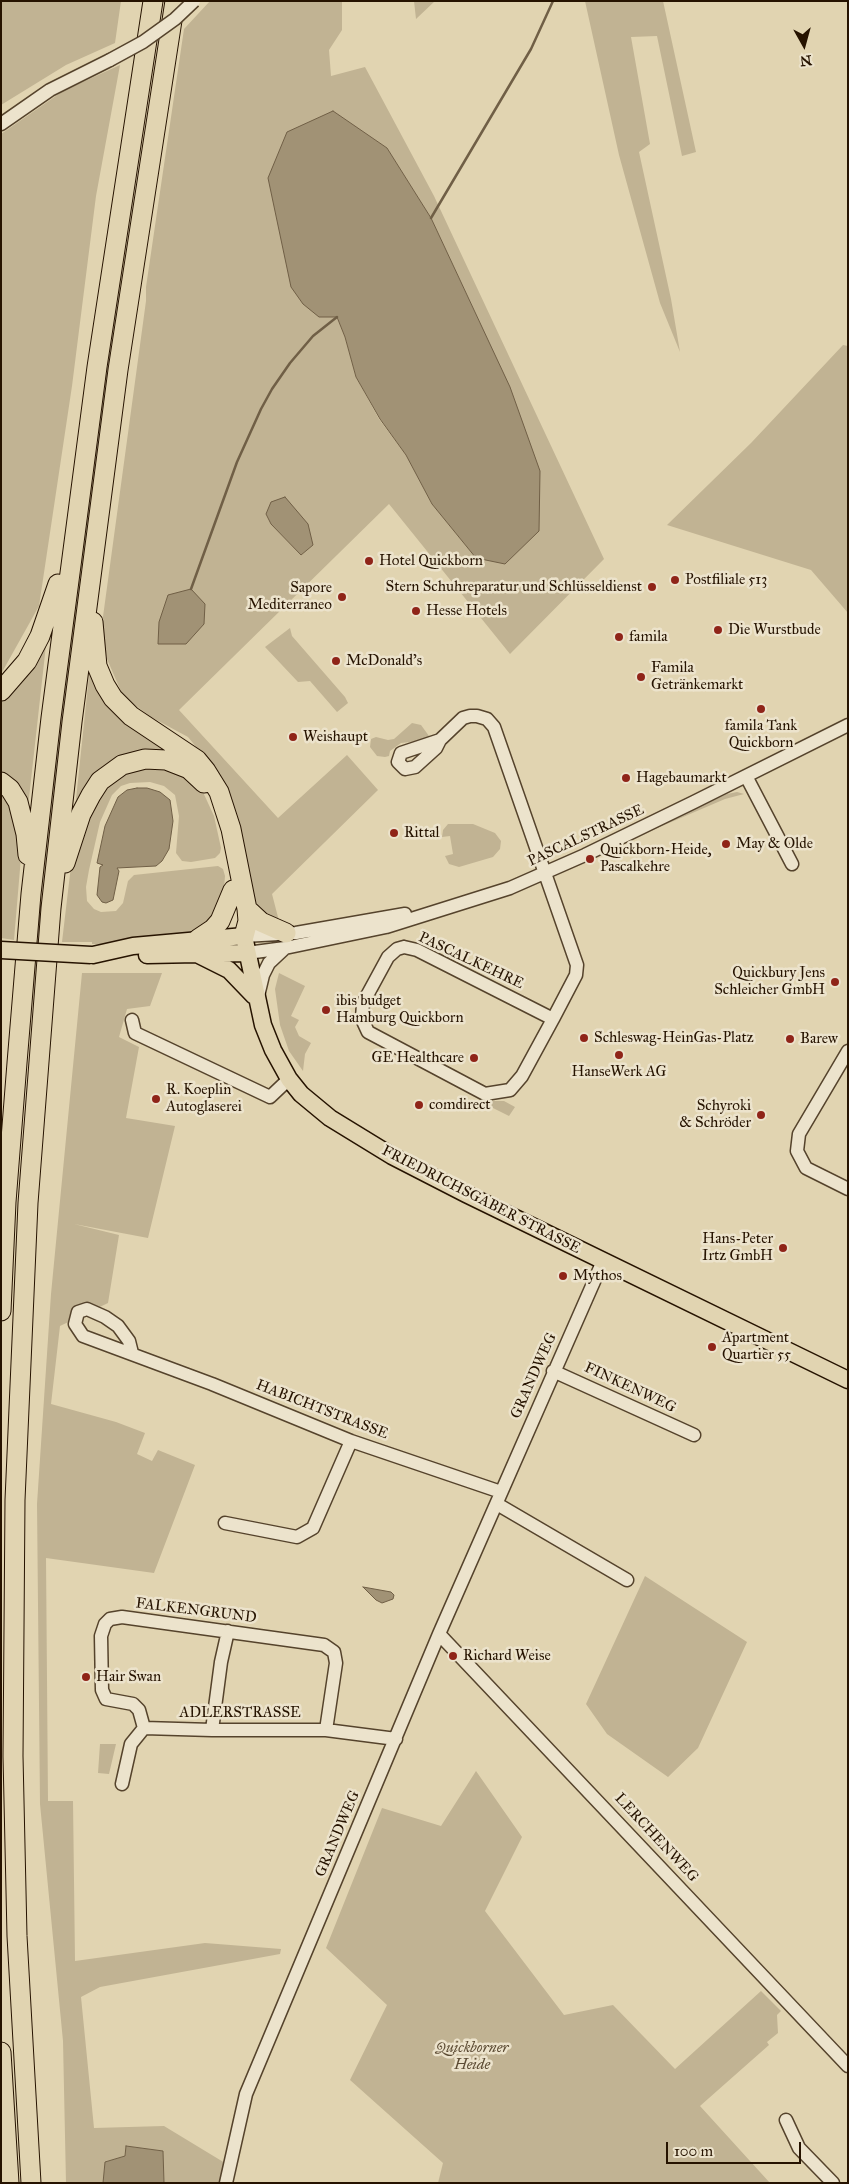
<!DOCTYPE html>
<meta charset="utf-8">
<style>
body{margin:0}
#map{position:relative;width:849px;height:2184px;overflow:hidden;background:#e1d4b1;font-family:"IM FELL Great Primer",serif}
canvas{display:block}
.frame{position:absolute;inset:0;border:2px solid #261300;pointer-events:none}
.north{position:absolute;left:779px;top:20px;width:50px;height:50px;-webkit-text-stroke:4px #ece3cc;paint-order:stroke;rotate:173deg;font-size:14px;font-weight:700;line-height:20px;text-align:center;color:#261300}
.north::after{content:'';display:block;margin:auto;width:18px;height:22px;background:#261300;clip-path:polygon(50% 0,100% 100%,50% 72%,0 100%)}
.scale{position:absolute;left:666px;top:2142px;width:135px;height:22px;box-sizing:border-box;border:2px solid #261300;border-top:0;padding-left:6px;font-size:15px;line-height:18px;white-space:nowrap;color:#261300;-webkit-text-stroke:4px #ece3cc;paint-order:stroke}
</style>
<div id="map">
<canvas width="849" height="2184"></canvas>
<div class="frame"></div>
<div class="north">N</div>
<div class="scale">100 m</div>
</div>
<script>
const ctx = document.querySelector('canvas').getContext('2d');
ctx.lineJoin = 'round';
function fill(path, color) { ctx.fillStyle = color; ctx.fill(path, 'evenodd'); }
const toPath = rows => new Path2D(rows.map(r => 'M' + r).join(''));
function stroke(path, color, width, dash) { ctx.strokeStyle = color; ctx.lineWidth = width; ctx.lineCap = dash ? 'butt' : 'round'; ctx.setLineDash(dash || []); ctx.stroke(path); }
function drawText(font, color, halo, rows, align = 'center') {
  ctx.font = font + ' "IM FELL Great Primer",serif'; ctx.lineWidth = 5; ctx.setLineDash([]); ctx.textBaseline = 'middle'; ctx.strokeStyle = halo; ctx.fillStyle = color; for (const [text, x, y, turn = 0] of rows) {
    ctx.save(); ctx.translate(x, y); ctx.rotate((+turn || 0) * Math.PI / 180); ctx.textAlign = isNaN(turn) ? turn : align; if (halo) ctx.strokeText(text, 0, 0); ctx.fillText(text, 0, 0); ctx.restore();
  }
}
const green = toPath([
 [1,1,121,1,115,43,66,65,1,105],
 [210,1,342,1,342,30,329,50,331,76,365,67,434,196,604,559,510,654,389,504,179,710,278,818,347,755,378,790,272,894,280,925,263,916,253,896,235,815,223,780,188,737,151,717,123,696,107,659,102,624,146,301,146,287,184,29],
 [333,112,387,148,431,218,480,323,476,558,432,504,406,455,379,419,356,377,345,337,337,317,319,317],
 [266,514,313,545,301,555,271,524],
 [414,1,435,1,416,19],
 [585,1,663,1,696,152,682,156,657,36,631,37,650,144,639,152,671,299,680,352,660,303,619,155],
 [120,65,96,196,72,386,39,606,1,674,1,134,63,91],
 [843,345,848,346,848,613,811,570,667,525,751,443],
 [290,628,292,636,345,697,348,703,337,712,310,681,298,682,265,647],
 [45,645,46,645,27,816,15,785,1,772,1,701,20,685],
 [90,666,176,750,137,753,74,818],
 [412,723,421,725,429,736,428,740,401,743,390,751,389,756,385,757,377,756,370,747,371,739,376,737,388,740,394,739],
 [141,767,175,770,202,790,214,816,221,848,220,853,215,858,191,862,182,861,176,853,179,816,175,795,164,786,150,782,130,783,121,786,112,795,100,822,89,870,86,887,87,901,94,909,101,912,116,911,123,903,128,881,134,875,218,866,223,869,225,876,223,903,200,931,159,942,99,944,92,944,92,942,62,942,73,849,104,790,123,774],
 [1,791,12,806,21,857,14,940,1,938],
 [737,792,744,794,725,799,655,829,602,855,601,852,660,825,727,794],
 [448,824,473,824,495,833,501,841,500,849,493,857,459,867,449,864,445,856,453,854,450,836,442,837,443,830],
 [82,973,162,973,150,1006,127,1009,119,1037,139,1047,126,1118,175,1126,148,1238,74,1224,119,1235,108,1303,60,1326,51,1404,116,1422,145,1433,137,1454,152,1461,158,1450,195,1465,154,1573,46,1558,48,1801,73,1801,75,1961,205,1943,281,1949,280,1954,100,1987,81,1997,94,2128,164,2126,225,2163,221,2183,164,2183,163,2151,126,2146,125,2156,105,2162,103,2183,66,2183,63,2041,40,1804,37,1504,51,1294],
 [279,973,305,986,291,1016,299,1020,295,1027,299,1036,311,1043,305,1054,303,1071,289,1051,280,1025,275,989],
 [487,1101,504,1101,515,1107,509,1116,485,1104],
 [645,1576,747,1642,698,1748,668,1777,607,1734,586,1704],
 [100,1744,116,1744,109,1774,98,1773],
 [476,1771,522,1837,485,1911,564,2015,613,2005,675,2069,761,1991,781,2011,777,2015,778,2033,767,2042,769,2045,700,2106,770,2183,438,2183,443,2163,350,2080,387,2005,326,1948,382,1808,441,1826]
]);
const water = toPath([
 [333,111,387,148,431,218,510,387,540,471,539,531,505,564,476,558,432,504,406,455,380,419,356,377,345,337,337,317,319,317,303,304,291,287,268,178,287,132,333,111],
 [285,497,308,524,313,545,301,555,271,524,266,514,271,502,285,497],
 [191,589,205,604,204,624,186,644,158,644,159,622,168,595,191,589],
 [137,788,147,788,160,792,170,800,173,821,169,849,162,861,156,866,117,868,119,871,113,900,106,903,102,902,97,895,100,867,103,865,97,863,105,826,118,797,127,790,137,788],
 [363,1587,391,1592,394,1595,393,1599,382,1603,376,1600,363,1587],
 [126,2146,163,2151,164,2183,103,2183,105,2162,125,2156,126,2146]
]);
const stream = toPath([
 [431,218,531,49,553,1],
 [191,589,237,462,261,409,272,389,290,363,313,336,337,317]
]);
const minor = toPath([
 [1,124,50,90,110,60],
 [440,740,463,718,470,716,477,716,487,719,494,727,577,965,576,975,553,1019],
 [440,740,436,748,415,767,405,769,398,762,401,753,440,740],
 [746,776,792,864],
 [244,936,296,933,405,914],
 [404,947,417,950,553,1019,522,1076,510,1090,485,1094,368,1032,362,1019,363,1003,388,957,397,949,404,947],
 [247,953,285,948,386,927,510,888,585,855,694,802,848,725],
 [258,996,263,975,269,963,285,948],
 [132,1020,135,1033,270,1097,289,1079],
 [848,1051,799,1134,797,1151,806,1168,848,1189],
 [132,1353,129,1341,118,1326,105,1317,87,1309,78,1312,75,1324,83,1336,212,1384,351,1441,501,1492],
 [553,1371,694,1435],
 [497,1504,627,1580],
 [225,1523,297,1537,313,1528,351,1441],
 [439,1634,848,2066],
 [144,1728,139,1710,133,1704,106,1699,102,1690,101,1636,105,1624,110,1619,122,1617,324,1645,334,1652,336,1663,326,1730],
 [212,1730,221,1662,228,1631],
 [122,1784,131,1744,144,1728,212,1730,326,1730,396,1739],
 [786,2120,799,2148,833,2183],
 [226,2183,246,2094,439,1634,603,1261]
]);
const major = toPath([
 [93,955,133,946,244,936,263,1025,273,1050,289,1079,301,1094,330,1118,392,1156,466,1194,848,1380],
 [147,955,247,953],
 [199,955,229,970,254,996]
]);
const highway = toPath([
 [93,622,97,666,105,685,113,698,131,716,197,760,206,771,219,792,231,829,247,909,248,921,244,936],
 [1,691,27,661,40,636,58,584],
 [1,782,10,789,18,802,26,834,28,855],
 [65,863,81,814,91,795,100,781,122,765,145,759,166,760,189,769,204,783],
 [247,909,261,922,286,933],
 [198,939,213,929,220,921,233,890],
 [1,1311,6,1202,17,1063,31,894,51,718,97,367,153,1],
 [1,2052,9,2183],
 [31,2183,17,1936,13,1756,15,1500,28,1203,51,908,72,722,118,370,175,1]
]);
const minorBridge = toPath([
 [110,60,143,42,175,19,194,1]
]);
const majorBridge = toPath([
 [1,950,91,955]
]);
const markers = [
 [369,561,5,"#8f2418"],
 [675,580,5,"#8f2418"],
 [652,587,5,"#8f2418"],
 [342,597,5,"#8f2418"],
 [416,611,5,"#8f2418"],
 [718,630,5,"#8f2418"],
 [619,637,5,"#8f2418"],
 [336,661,5,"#8f2418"],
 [641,677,5,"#8f2418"],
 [761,709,5,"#8f2418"],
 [293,737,5,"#8f2418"],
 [626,778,5,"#8f2418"],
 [394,833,5,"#8f2418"],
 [726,844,5,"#8f2418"],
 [590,859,5,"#8f2418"],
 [835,982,5,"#8f2418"],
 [326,1010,5,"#8f2418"],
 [584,1038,5,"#8f2418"],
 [790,1039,5,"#8f2418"],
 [619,1055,5,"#8f2418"],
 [474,1058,5,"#8f2418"],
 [156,1099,5,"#8f2418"],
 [419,1105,5,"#8f2418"],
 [761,1115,5,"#8f2418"],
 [783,1248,5,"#8f2418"],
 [563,1276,5,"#8f2418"],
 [712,1347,5,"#8f2418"],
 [453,1656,5,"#8f2418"],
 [86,1677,5,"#8f2418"]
];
const poiNames = [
 ["Hotel Quickborn",379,561],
 ["Postfiliale 513",685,580],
 ["Stern Schuhreparatur und Schlüsseldienst",642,587,"right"],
 ["Sapore",332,588,"right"],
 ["Mediterraneo",332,605,"right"],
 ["Hesse Hotels",426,611],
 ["Die Wurstbude",728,630],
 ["famila",629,637],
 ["McDonald's",346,661],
 ["Famila",651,668],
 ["Getränkemarkt",651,685],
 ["famila Tank",761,726,"center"],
 ["Quickborn",761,743,"center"],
 ["Weishaupt",303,737],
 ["Hagebaumarkt",636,778],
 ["Rittal",404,833],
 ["May & Olde",736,844],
 ["Quickborn-Heide,",600,850],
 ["Pascalkehre",600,867],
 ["Quickbury Jens",825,973,"right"],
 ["Schleicher GmbH",825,990,"right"],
 ["ibis budget",336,1001],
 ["Hamburg Quickborn",336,1018],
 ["Schleswag-HeinGas-Platz",594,1038],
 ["Barew",800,1039],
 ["GE Healthcare",464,1058,"right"],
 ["HanseWerk AG",619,1072,"center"],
 ["R. Koeplin",166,1090],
 ["Autoglaserei",166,1107],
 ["comdirect",429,1105],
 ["Schyroki",751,1106,"right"],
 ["& Schröder",751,1123,"right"],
 ["Hans-Peter",773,1239,"right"],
 ["Irtz GmbH",773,1256,"right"],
 ["Mythos",573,1276],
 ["Apartment",722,1338],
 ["Quartier 55",722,1355],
 ["Richard Weise",463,1656],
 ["Hair Swan",96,1677]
];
const streetNames = [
 ["PASCALSTRASSE",586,836,-25],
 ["PASCALKEHRE",471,961,25],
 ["FRIEDRICHSGABER STRASSE",481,1200,27],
 ["GRANDWEG",534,1376,-66],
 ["FINKENWEG",630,1388,25],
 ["HABICHTSTRASSE",322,1410,21],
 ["FALKENGRUND",196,1611,7],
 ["ADLERSTRASSE",240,1713],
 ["GRANDWEG",338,1834,-67],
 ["LERCHENWEG",656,1838,47]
];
const parkNames = [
 ["Quickborner",472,2048],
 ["Heide",472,2065]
];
fill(green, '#c1b393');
fill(water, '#a19275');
stroke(water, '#705f46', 1);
stroke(stream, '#705f46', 2.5);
stroke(minor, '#55432c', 15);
stroke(major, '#261300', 19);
stroke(highway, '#261300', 21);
stroke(minor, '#ece3cc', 12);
stroke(major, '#e1d4b1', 16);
stroke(highway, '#e1d4b1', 19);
stroke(minorBridge, '#55432c', 15, []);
stroke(majorBridge, '#261300', 19, []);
stroke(minorBridge, '#ece3cc', 12);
stroke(majorBridge, '#e1d4b1', 16);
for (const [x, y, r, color] of markers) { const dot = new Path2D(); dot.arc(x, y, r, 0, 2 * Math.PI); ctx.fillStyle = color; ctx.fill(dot); stroke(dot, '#ece3cc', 2); }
drawText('15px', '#261300', '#ece3cc', poiNames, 'left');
drawText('15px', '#261300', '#ece3cc', streetNames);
drawText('italic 15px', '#5c4b33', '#ece3cc', parkNames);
</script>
